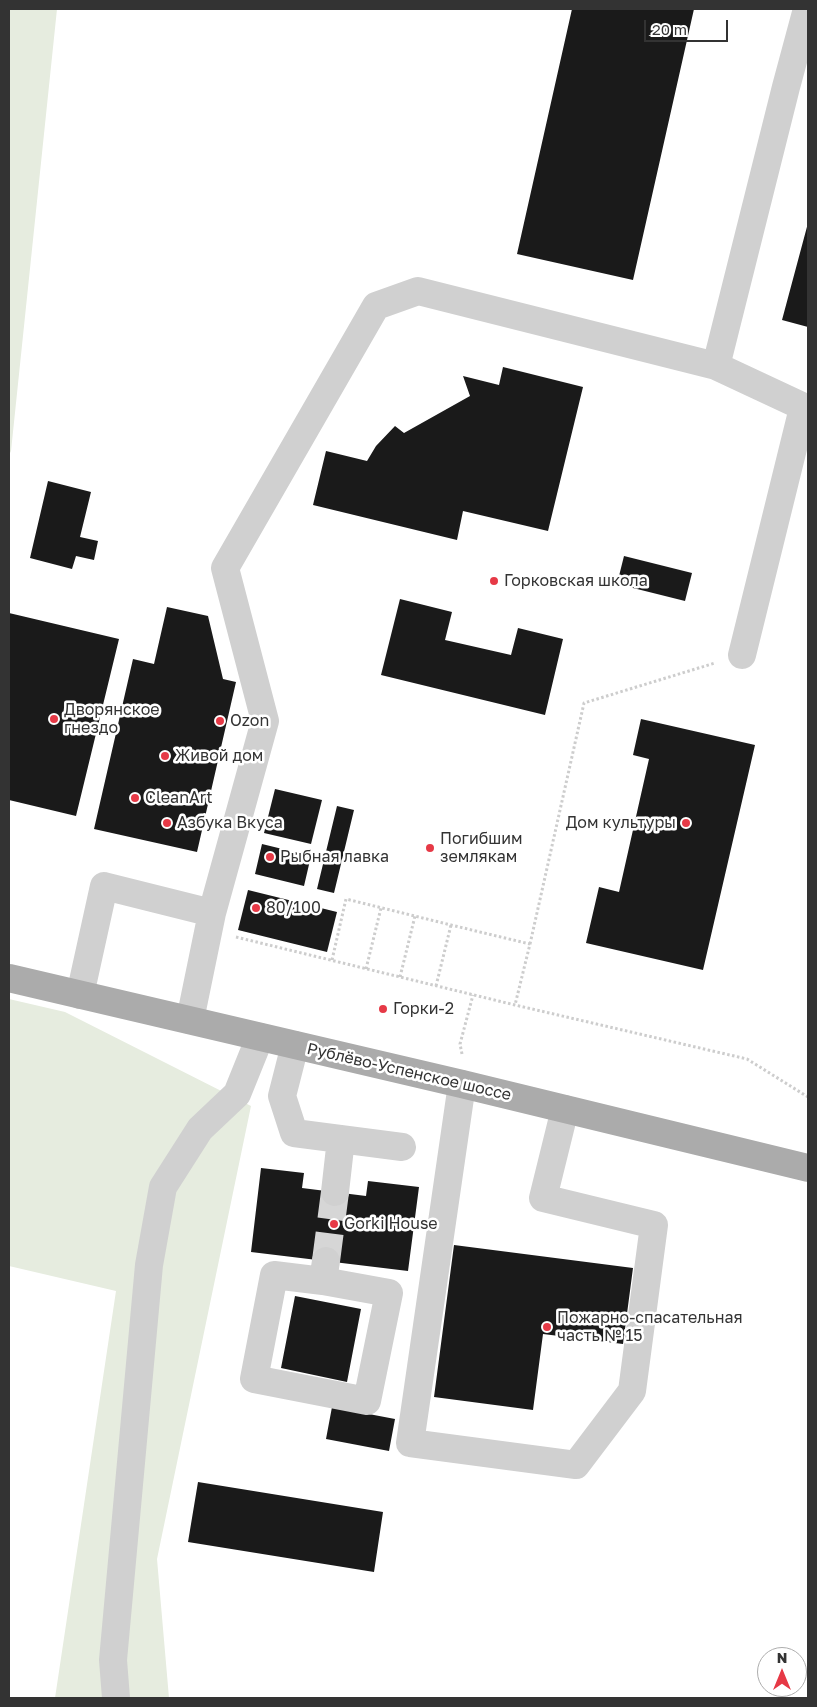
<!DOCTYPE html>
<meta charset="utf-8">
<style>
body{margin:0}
#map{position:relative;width:817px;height:1707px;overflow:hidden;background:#fff;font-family:"Golos Text",sans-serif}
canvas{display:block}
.frame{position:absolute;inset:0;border:10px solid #333;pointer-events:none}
.north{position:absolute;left:757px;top:1647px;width:50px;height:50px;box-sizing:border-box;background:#fff;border:1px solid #adadad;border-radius:50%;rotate:0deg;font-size:14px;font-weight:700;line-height:20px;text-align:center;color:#333}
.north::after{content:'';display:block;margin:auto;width:18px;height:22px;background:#e63946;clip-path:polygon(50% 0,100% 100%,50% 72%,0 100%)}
.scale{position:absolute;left:644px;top:20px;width:84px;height:22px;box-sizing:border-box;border:2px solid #333;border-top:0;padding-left:6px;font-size:15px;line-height:18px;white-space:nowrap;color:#333;-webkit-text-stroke:4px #fff;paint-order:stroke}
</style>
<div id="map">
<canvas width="817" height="1707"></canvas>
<div class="frame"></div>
<div class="north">N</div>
<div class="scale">20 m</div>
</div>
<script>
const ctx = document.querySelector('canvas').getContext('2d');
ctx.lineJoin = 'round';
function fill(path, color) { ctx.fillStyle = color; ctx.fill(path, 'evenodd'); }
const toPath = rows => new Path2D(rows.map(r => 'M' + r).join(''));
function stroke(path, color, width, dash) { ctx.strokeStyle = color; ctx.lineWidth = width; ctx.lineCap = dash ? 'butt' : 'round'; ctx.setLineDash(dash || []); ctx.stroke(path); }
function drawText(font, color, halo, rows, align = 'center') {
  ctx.font = font + ' "Golos Text",sans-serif'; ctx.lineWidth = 5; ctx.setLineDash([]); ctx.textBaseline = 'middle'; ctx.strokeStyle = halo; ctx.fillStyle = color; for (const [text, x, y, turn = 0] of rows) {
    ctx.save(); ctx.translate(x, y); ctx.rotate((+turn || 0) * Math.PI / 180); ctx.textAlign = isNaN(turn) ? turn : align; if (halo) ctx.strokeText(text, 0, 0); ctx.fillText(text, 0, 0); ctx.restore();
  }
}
const green = toPath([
 [9,9,57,9,11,451,9,455],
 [9,999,65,1012,251,1106,157,1559,169,1698,55,1698,116,1291,9,1266]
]);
const building = toPath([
 [572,9,694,9,633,280,517,254],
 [808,223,808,327,782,320],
 [503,367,583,387,548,531,463,511,457,540,313,505,326,451,367,461,376,446,395,426,404,433,470,396,463,376,499,385],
 [48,481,91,492,80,537,98,541,94,560,76,556,72,569,30,558],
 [624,556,692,573,685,601,617,584],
 [400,599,452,612,445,640,511,655,518,628,563,639,545,715,381,675],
 [167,607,208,616,223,679,236,682,197,852,94,829,133,659,154,664],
 [9,613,119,639,76,816,9,800],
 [641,719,755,745,703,970,586,943,599,887,619,892,649,759,633,755],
 [275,789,322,800,311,844,264,833],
 [337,806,354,810,334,893,317,889],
 [262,844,311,856,304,886,255,874],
 [248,890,337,912,327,952,238,930],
 [261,1168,304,1173,302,1188,366,1196,368,1181,419,1187,408,1271,251,1252],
 [454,1245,633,1268,623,1344,543,1334,533,1410,434,1397],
 [295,1296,361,1309,347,1382,281,1368],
 [332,1407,395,1419,389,1451,326,1439],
 [198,1482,383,1512,374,1572,188,1542]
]);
const minorTunnel = toPath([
 [326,1261,335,1192]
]);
const path = toPath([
 [236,937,515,1005,747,1059,808,1097],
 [530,944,584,703,715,663],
 [332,960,346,899,451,925,530,944,515,1005],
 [366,969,381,908],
 [400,977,415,916],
 [436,986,451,925],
 [462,1054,460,1044,473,995]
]);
const minor = toPath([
 [716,366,786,87,807,9],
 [742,655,803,408],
 [212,913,265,721,225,568,376,306,418,291,716,366,808,409],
 [80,995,104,886,212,913,190,1020],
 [295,1045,282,1096,294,1133,402,1147],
 [462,1084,410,1443,576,1465,632,1391,654,1225,543,1198,565,1109],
 [335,1192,341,1139],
 [323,1281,389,1293,367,1401,254,1379,274,1275,323,1281,326,1261],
 [116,1698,113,1660,149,1265,163,1187,200,1129,237,1094,260,1037]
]);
const major = toPath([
 [9,978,462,1084,808,1168]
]);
const markers = [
 [494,581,5,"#e63946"],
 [54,719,5,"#e63946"],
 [220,721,5,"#e63946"],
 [165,756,5,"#e63946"],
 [135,798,5,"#e63946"],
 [167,823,5,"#e63946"],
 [686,823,5,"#e63946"],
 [430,848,5,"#e63946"],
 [270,857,5,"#e63946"],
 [256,908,5,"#e63946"],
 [383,1009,5,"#e63946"],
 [334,1224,5,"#e63946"],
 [547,1327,5,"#e63946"]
];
const poiNames = [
 ["Горковская школа",504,581],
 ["Дворянское",64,710],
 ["гнездо",64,728],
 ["Ozon",230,721],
 ["Живой дом",175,756],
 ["CleanArt",145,798],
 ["Азбука Вкуса",177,823],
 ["Дом культуры",676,823,"right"],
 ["Погибшим",440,839],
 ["землякам",440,857],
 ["Рыбная лавка",280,857],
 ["80/100",266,908],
 ["Горки-2",393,1009],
 ["Gorki House",344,1224],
 ["Пожарно-спасательная",557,1318],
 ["часть № 15",557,1336]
];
const streetNames = [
 ["Рублёво-Успенское шоссе",409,1072,13]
];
fill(green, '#e6ecdf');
fill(building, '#1a1a1a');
stroke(minorTunnel, '#d6d6d6', 28, [28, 14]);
stroke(path, '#cdcdcd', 3, [2.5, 2.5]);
stroke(minor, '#d0d0d0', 28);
stroke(major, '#ababab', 28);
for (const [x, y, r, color] of markers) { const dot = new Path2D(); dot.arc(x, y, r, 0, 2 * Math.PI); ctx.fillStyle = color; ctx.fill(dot); stroke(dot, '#fff', 2); }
drawText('16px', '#333', '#fff', poiNames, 'left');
drawText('16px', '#333', '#fff', streetNames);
</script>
